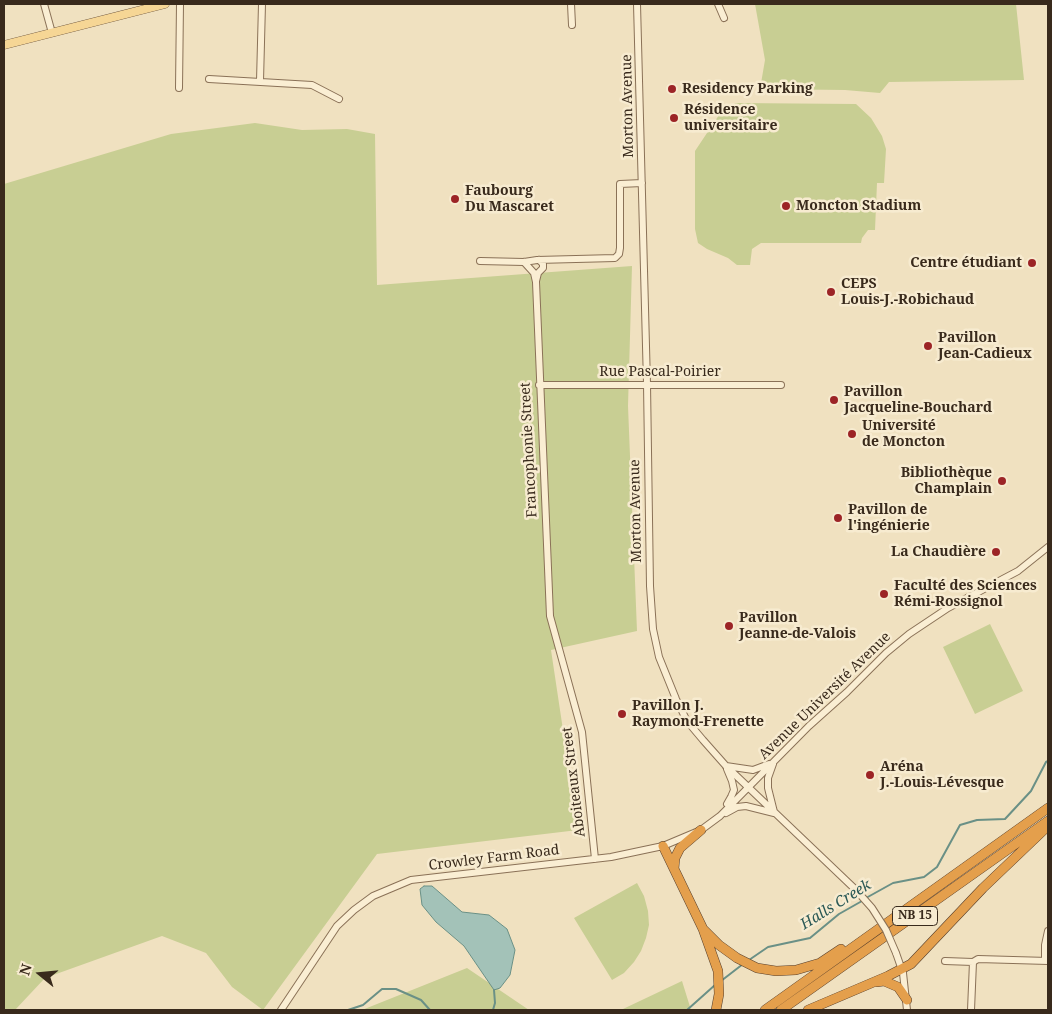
<!DOCTYPE html>
<meta charset="utf-8">
<style>
body{margin:0}
#map{position:relative;width:1052px;height:1014px;overflow:hidden;background:#f0e1c0;font-family:"Noto Serif",serif}
canvas{display:block}
.frame{position:absolute;inset:0;border:5px solid #392a1c;pointer-events:none}
.north{position:absolute;left:15px;top:949px;width:50px;height:50px;-webkit-text-stroke:4px #f7ebd0;paint-order:stroke;rotate:287deg;font-size:14px;font-weight:700;line-height:20px;text-align:center;color:#392a1c}
.north::after{content:'';display:block;margin:auto;width:18px;height:22px;background:#392a1c;clip-path:polygon(50% 0,100% 100%,50% 72%,0 100%)}
</style>
<div id="map">
<canvas width="1052" height="1014"></canvas>
<div class="frame"></div>
<div class="north">N</div>
</div>
<script>
const ctx = document.querySelector('canvas').getContext('2d');
ctx.lineJoin = 'round';
function fill(path, color) { ctx.fillStyle = color; ctx.fill(path, 'evenodd'); }
const toPath = rows => new Path2D(rows.map(r => 'M' + r).join(''));
function stroke(path, color, width, dash) { ctx.strokeStyle = color; ctx.lineWidth = width; ctx.lineCap = dash ? 'butt' : 'round'; ctx.setLineDash(dash || []); ctx.stroke(path); }
function drawText(font, color, halo, rows, align = 'center') {
  ctx.font = font + ' "Noto Serif",serif'; ctx.lineWidth = 5; ctx.setLineDash([]); ctx.textBaseline = 'middle'; ctx.strokeStyle = halo; ctx.fillStyle = color; for (const [text, x, y, turn = 0] of rows) {
    ctx.save(); ctx.translate(x, y); ctx.rotate((+turn || 0) * Math.PI / 180); ctx.textAlign = isNaN(turn) ? turn : align; if (halo) ctx.strokeText(text, 0, 0); ctx.fillText(text, 0, 0); ctx.restore();
  }
}
const green = toPath([
 [755,4,1016,4,1024,80,889,82,880,93,845,90,760,89,765,60],
 [736,103,856,104,871,118,882,136,886,149,884,183,877,183,875,230,868,230,862,238,861,243,761,243,752,249,750,265,737,265,728,258,707,249,698,243,695,229,695,151,721,112,727,107],
 [255,123,302,130,347,129,375,134,377,285,632,266,628,406,637,631,551,650,578,830,377,854,263,1010,232,987,206,953,162,936,45,978,15,1010,4,1010,4,184,171,134],
 [990,624,1023,691,975,714,943,647],
 [637,883,644,896,648,911,649,925,646,938,641,951,634,962,624,973,612,980,574,918],
 [467,968,529,1010,623,1009,682,981,691,1010,362,1010]
]);
const water = toPath([
 [424,886,432,886,462,912,489,915,507,929,515,950,510,975,500,988,494,990,464,946,436,922,422,905,420,889,424,886]
]);
const stream = toPath([
 [866,898,893,883,924,877,937,867,960,825,977,820,1005,819,1031,791,1046,762,1048,761],
 [749,960,768,947,810,938,839,914,862,901],
 [721,981,743,964],
 [348,1010,363,1005,382,989,396,989,421,1000,430,1010],
 [493,1010,495,1003,494,990],
 [687,1010,715,985]
]);
const minor = toPath([
 [44,4,52,33],
 [571,4,572,25],
 [637,4,647,384,650,586,653,629,659,657,676,699,687,721,703,740,726,766,856,890],
 [718,4,724,18],
 [209,79,312,85,339,99],
 [260,81,262,4],
 [179,88,180,4],
 [480,261,524,262,537,260,615,258,619,254,620,248,620,184,642,183],
 [524,262,534,273,536,282,550,616,582,732,595,859],
 [536,281,538,273,543,268,543,264,539,260],
 [539,385,781,385],
 [773,764,768,778,768,788,774,812],
 [726,766,753,770,769,764],
 [727,804,731,797,734,790,732,781,727,769],
 [726,813,737,807,746,806,774,813],
 [896,953,903,973,907,1010],
 [945,961,973,962,978,959,1048,961],
 [1045,961,1045,945,1048,931],
 [281,1010,337,926,354,910,373,896,411,880,611,857,663,846,701,830,720,816,809,726,847,692,886,653,909,634,948,608,1018,571,1048,547],
 [971,1010,973,962]
]);
const major = toPath([
 [4,45,165,4]
]);
const highway = toPath([
 [663,846,703,929,718,971,719,994,716,1010],
 [674,869,675,858,680,848,701,830],
 [703,929,719,945,737,958,757,968,776,971,796,970,820,963,841,949],
 [877,982,884,981,898,987,907,1000],
 [765,1010,1048,808],
 [781,1010,1048,821],
 [808,1010,888,976,911,964,983,888,1048,826]
]);
const minorBridge = toPath([
 [856,890,872,908,886,930,896,953]
]);
const markers = [
 [672,89,5,"#9c2426"],
 [674,118,5,"#9c2426"],
 [455,199,5,"#9c2426"],
 [786,206,5,"#9c2426"],
 [1032,263,5,"#9c2426"],
 [831,292,5,"#9c2426"],
 [928,346,5,"#9c2426"],
 [834,400,5,"#9c2426"],
 [852,434,5,"#9c2426"],
 [1002,481,5,"#9c2426"],
 [838,518,5,"#9c2426"],
 [996,552,5,"#9c2426"],
 [884,594,5,"#9c2426"],
 [729,626,5,"#9c2426"],
 [622,714,5,"#9c2426"],
 [870,775,5,"#9c2426"]
];
const shields = [
 [915,916,45]
];
const shieldNames = [
 ["NB 15",915,916]
];
const poiNames = [
 ["Residency Parking",682,89],
 ["Résidence",684,110],
 ["universitaire",684,126],
 ["Faubourg",465,191],
 ["Du Mascaret",465,207],
 ["Moncton Stadium",796,206],
 ["Centre étudiant",1022,263,"right"],
 ["CEPS",841,284],
 ["Louis-J.-Robichaud",841,300],
 ["Pavillon",938,338],
 ["Jean-Cadieux",938,354],
 ["Pavillon",844,392],
 ["Jacqueline-Bouchard",844,408],
 ["Université",862,426],
 ["de Moncton",862,442],
 ["Bibliothèque",992,473,"right"],
 ["Champlain",992,489,"right"],
 ["Pavillon de",848,510],
 ["l'ingénierie",848,526],
 ["La Chaudière",986,552,"right"],
 ["Faculté des Sciences",894,586],
 ["Rémi-Rossignol",894,602],
 ["Pavillon",739,618],
 ["Jeanne-de-Valois",739,634],
 ["Pavillon J.",632,706],
 ["Raymond-Frenette",632,722],
 ["Aréna",880,767],
 ["J.-Louis-Lévesque",880,783]
];
const streetNames = [
 ["Morton Avenue",628,106,-91],
 ["Rue Pascal-Poirier",660,372],
 ["Francophonie Street",529,450,-93],
 ["Morton Avenue",636,511,-91],
 ["Avenue Université Avenue",825,696,-44],
 ["Aboiteaux Street",574,782,-97],
 ["Crowley Farm Road",494,858,-7]
];
const waterNames = [
 ["Halls Creek",836,905,-32]
];
fill(green, '#c8ce93');
fill(water, '#a3c2b8');
stroke(water, '#6a9086', 1);
stroke(stream, '#6a9086', 2);
stroke(minor, '#8a7157', 8);
stroke(major, '#573f2c', 9);
stroke(highway, '#573f2c', 10);
stroke(minor, '#faeed3', 6);
stroke(major, '#f6d695', 8);
stroke(highway, '#e49f4c', 9);
stroke(minorBridge, '#8a7157', 8, []);
stroke(minorBridge, '#faeed3', 6);
for (const [x, y, r, color] of markers) { const dot = new Path2D(); dot.arc(x, y, r, 0, 2 * Math.PI); ctx.fillStyle = color; ctx.fill(dot); stroke(dot, '#f7ebd0', 2); }
for (const [x, y, w] of shields) { const box = new Path2D(); box.roundRect(x - w / 2, y - 9.5, w, 19, 4); ctx.fillStyle = '#f7ebd0'; ctx.fill(box); stroke(box, '#392a1c', 1); }
drawText('bold 12px', '#392a1c', null, shieldNames);
drawText('bold 14px', '#392a1c', '#f7ebd0', poiNames, 'left');
drawText('14px', '#392a1c', '#f7ebd0', streetNames);
drawText('italic 15px', '#2b5956', '#f7ebd0', waterNames);
</script>
